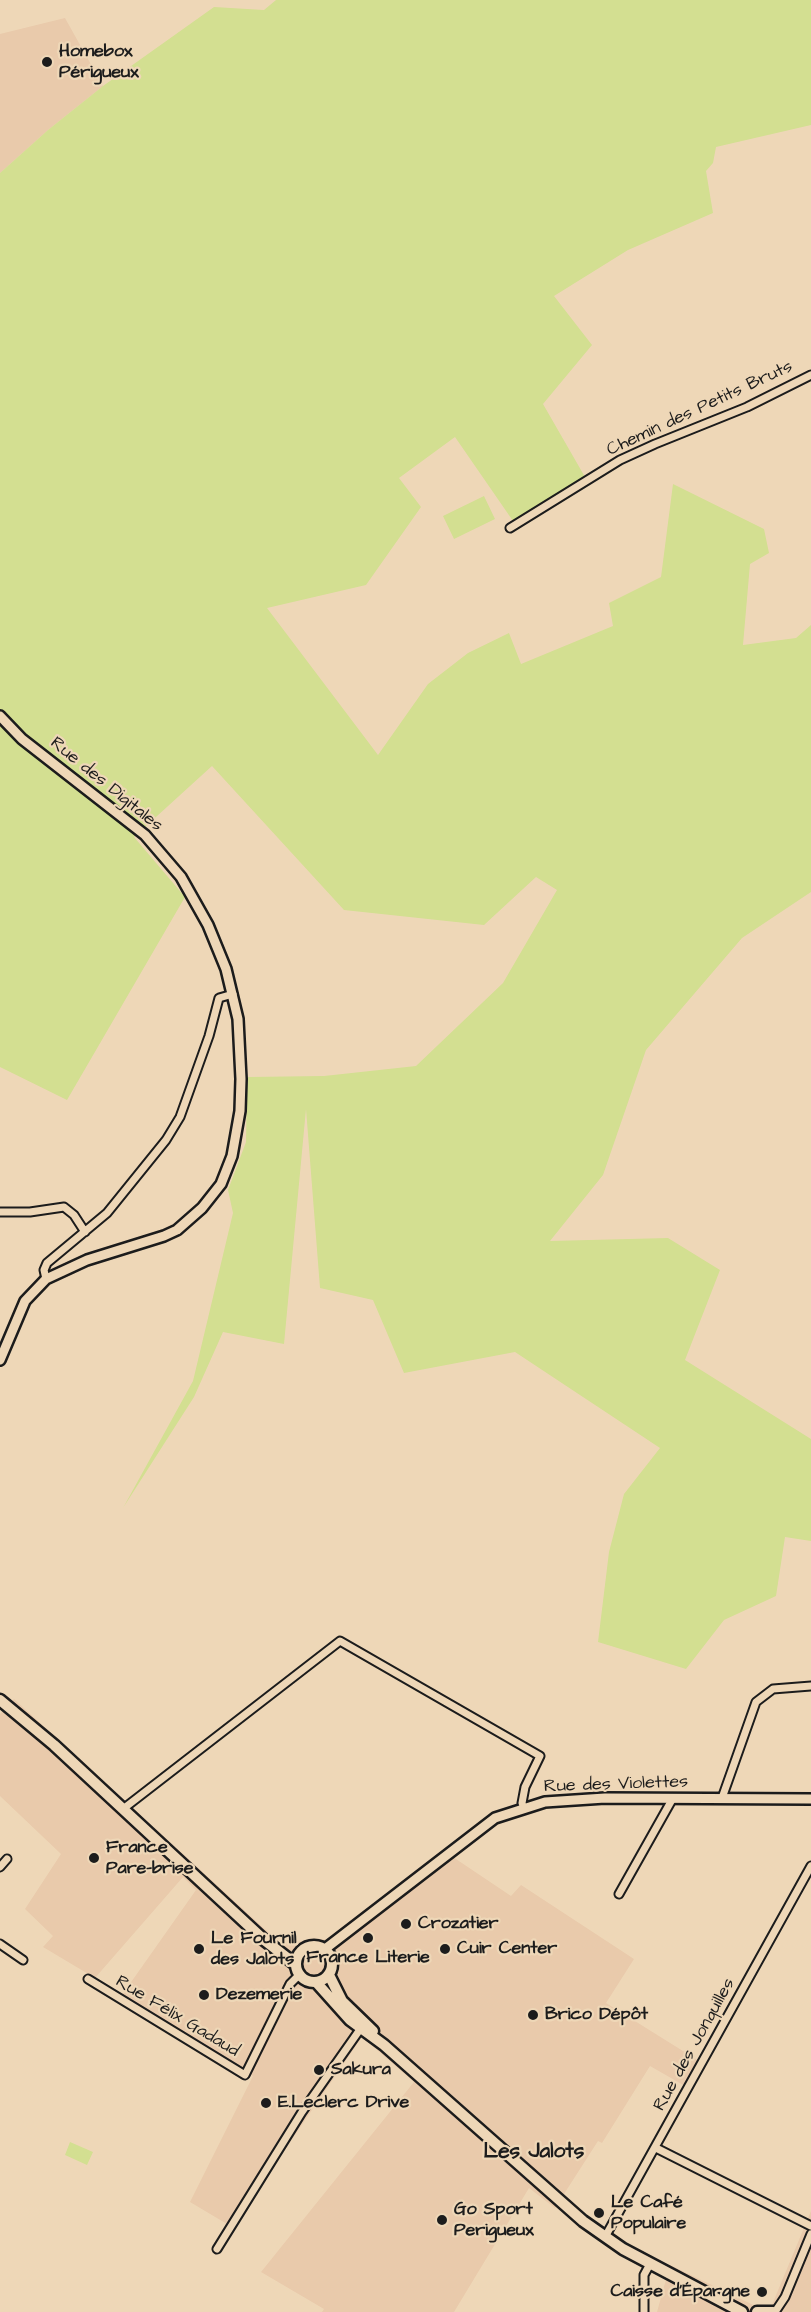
<!DOCTYPE html>
<meta charset="utf-8">
<style>
body{margin:0}
canvas{display:block;background:#eed7b7}
</style>
<canvas width="811" height="2312"></canvas>
<script>
const ctx = document.querySelector('canvas').getContext('2d');
ctx.lineJoin = 'round';
function fill(path, color) { ctx.fillStyle = color; ctx.fill(path, 'evenodd'); }
const toPath = rows => new Path2D(rows.map(r => 'M' + r).join(''));
function stroke(path, color, width, dash) { ctx.strokeStyle = color; ctx.lineWidth = width; ctx.lineCap = dash ? 'butt' : 'round'; ctx.setLineDash(dash || []); ctx.stroke(path); }
function drawText(font, color, halo, rows, align = 'center') {
  ctx.font = font + ' "Architects Daughter",sans-serif'; ctx.lineWidth = 4.5; ctx.setLineDash([]); ctx.textBaseline = 'middle'; ctx.strokeStyle = halo; ctx.fillStyle = color; for (const [text, x, y, turn = 0] of rows) {
    ctx.save(); ctx.translate(x, y); ctx.rotate((+turn || 0) * Math.PI / 180); ctx.textAlign = isNaN(turn) ? turn : align; if (halo) ctx.strokeText(text, 0, 0); ctx.fillText(text, 0, 0); ctx.restore();
  }
}
const built = toPath([
 [65,18,103,86,48,130,0,173,0,34],
 [14,1699,280,1943,330,1939,444,1851,511,1896,521,1885,634,1959,606,2003,699,2061,685,2086,650,2066,602,2143,598,2141,555,2208,529,2188,454,2312,322,2312,324,2309,261,2272,414,2082,362,2037,232,2227,190,2202,253,2076,122,1995,196,1890,183,1877,95,1978,43,1947,53,1936,25,1909,61,1854,0,1796,0,1714],
 [811,2211,811,2312,769,2312],
 [670,2265,768,2312,657,2312]
]);
const green = toPath([
 [276,0,811,0,811,125,716,147,713,163,706,171,713,213,628,250,554,296,592,345,543,404,585,477,513,521,455,437,399,478,421,507,366,585,267,608,378,755,428,684,468,653,509,633,521,664,613,626,609,603,661,577,673,484,764,529,769,553,750,564,743,645,796,638,811,625,811,892,742,938,646,1050,603,1175,550,1241,668,1238,720,1270,685,1360,811,1439,811,1541,785,1537,776,1596,724,1620,686,1669,598,1642,609,1552,624,1494,660,1448,515,1352,404,1373,373,1300,320,1288,306,1109,284,1344,223,1332,194,1397,123,1508,193,1381,233,1213,228,1190,246,1142,247,1077,324,1076,416,1066,503,983,557,890,536,877,484,925,344,910,212,766,134,837,185,897,67,1100,0,1067,0,173,48,130,103,86,214,7,264,10],
 [484,496,495,519,454,539,443,516],
 [70,2142,93,2152,87,2165,65,2155]
]);
const minor = toPath([
 [510,528,620,460,655,444,747,407,811,375],
 [0,1212,30,1212,64,1207,74,1215,85,1232],
 [46,1279,44,1270,47,1263,107,1213,166,1140,180,1117,209,1036,219,998,233,994],
 [722,1798,756,1702,773,1689,811,1686],
 [123,1809,340,1641,540,1756,525,1787,522,1803,524,1809],
 [0,1867,7,1859],
 [619,1894,673,1798],
 [0,1944,23,1960],
 [88,1979,245,2075,290,1984,299,1975],
 [656,2148,811,2226],
 [605,2237,811,1866],
 [217,2249,302,2112,361,2028],
 [644,2312,644,2275,650,2264],
 [775,2312,785,2297,811,2234]
]);
const tertiary = toPath([
 [0,716,22,739,145,835,181,877,208,925,226,969,238,1019,241,1079,240,1111,232,1156,221,1184,202,1208,177,1230,164,1236,87,1260,46,1279,25,1301,0,1360],
 [325,1949,495,1818,545,1802,605,1798,811,1799]
]);
const secondary = toPath([
 [0,1700,54,1745,263,1939,295,1964],
 '296 1964a18 18 0 1 1 36 0a18 18 0 1 1-36 0Z',
 [329,1975,342,2001,373,2031],
 [316,1982,350,2020,384,2045,583,2221,623,2249,742,2312],
 [757,2312,773,2312]
]);
const markers = [
 [47,62,6,"#1c1c1c"],
 [94,1858,6,"#1c1c1c"],
 [406,1924,6,"#1c1c1c"],
 [368,1938,6,"#1c1c1c"],
 [199,1949,6,"#1c1c1c"],
 [445,1949,6,"#1c1c1c"],
 [204,1995,6,"#1c1c1c"],
 [533,2015,6,"#1c1c1c"],
 [319,2070,6,"#1c1c1c"],
 [266,2103,6,"#1c1c1c"],
 [599,2213,6,"#1c1c1c"],
 [442,2220,6,"#1c1c1c"],
 [762,2292,6,"#1c1c1c"]
];
const poiNames = [
 ["Homebox",59,52],
 ["Périgueux",59,73],
 ["France",106,1848],
 ["Pare-brise",106,1869],
 ["Crozatier",418,1924],
 ["Le Fournil",211,1939],
 ["des Jalots",211,1960],
 ["Cuir Center",457,1949],
 ["France Literie",368,1958,"center"],
 ["Dezemerie",216,1995],
 ["Brico Dépôt",545,2015],
 ["Sakura",331,2070],
 ["E.Leclerc Drive",278,2103],
 ["Le Café",611,2203],
 ["Populaire",611,2224],
 ["Go Sport",454,2210],
 ["Perigueux",454,2231],
 ["Caisse d'Épargne",750,2292,"right"]
];
const streetNames = [
 ["Chemin des Petits Bruts",700,409,-25],
 ["Rue des Digitales",106,785,39],
 ["Rue des Violettes",616,1785,-2],
 ["Rue Félix Gadaud",177,2017,31],
 ["Rue des Jonquilles",695,2045,-61]
];
const quarterNames = [
 ["Les Jalots",534,2153]
];
fill(built, '#e9caab');
fill(green, '#d3df91');
stroke(minor, '#1c1c1c', 11);
stroke(tertiary, '#1c1c1c', 14);
stroke(secondary, '#1c1c1c', 15);
stroke(minor, '#eed7b7', 7);
stroke(tertiary, '#eed7b7', 9);
stroke(secondary, '#eed7b7', 10);
for (const [x, y, r, color] of markers) { const dot = new Path2D(); dot.arc(x, y, r, 0, 2 * Math.PI); ctx.fillStyle = color; ctx.fill(dot); stroke(dot, '#eed7b7', 2); }
drawText('bold 18px', '#1c1c1c', '#eed7b7', poiNames, 'left');
drawText('18px', '#1c1c1c', '#eed7b7', streetNames);
drawText('bold 21px', '#1c1c1c', '#eed7b7', quarterNames);
</script>
